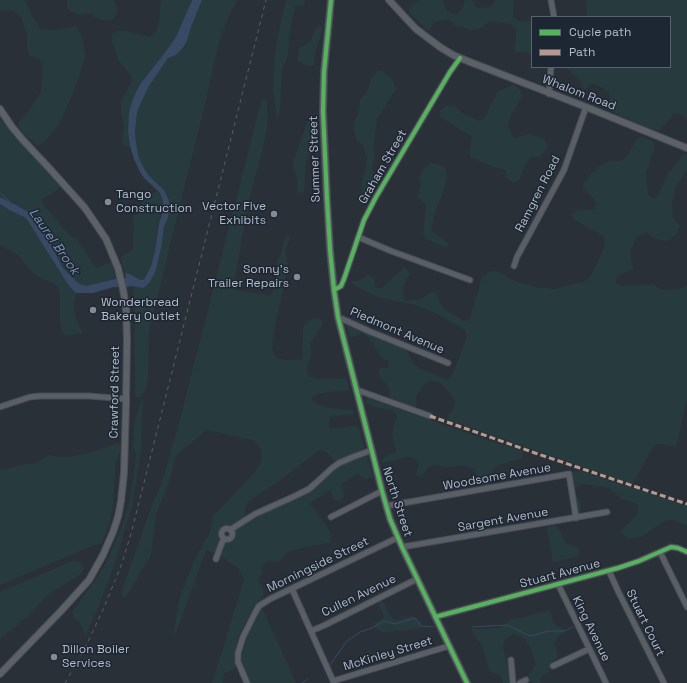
<!DOCTYPE html>
<style>
body{margin:0}
#map{position:relative;width:687px;height:683px;overflow:hidden;background:#2a3038;font-family:"Space Grotesk",sans-serif}
canvas{display:block}
.legend{position:absolute;left:531px;top:16px;width:140px;height:52px;box-sizing:border-box;background:#1d2633;border:1px solid #59626f;margin:0;padding:5px 7px;list-style:none;font-size:12px;color:#b4bcc9}
.legend li{display:flex;align-items:center;gap:8px;height:20px}
.legend b{width:20px;border:1px solid #59626f}
</style>
<div id="map">
<canvas width="687" height="683"></canvas>
<ul class="legend">
<li><b style="height:5px;background:#56b35d"></b>Cycle path</li>
<li><b style="height:5px;background:#b69a8f"></b>Path</li>
</ul>
</div>
<script>
const ctx = document.querySelector('canvas').getContext('2d');
ctx.lineJoin = 'round';
function fill(path, color) { ctx.fillStyle = color; ctx.fill(path, 'evenodd'); }
const toPath = rows => new Path2D(rows.map(r => 'M' + r).join(''));
function stroke(path, color, width, dash) { ctx.strokeStyle = color; ctx.lineWidth = width; ctx.lineCap = dash ? 'butt' : 'round'; ctx.setLineDash(dash || []); ctx.stroke(path); }
function drawText(font, color, halo, rows, align = 'center') {
  ctx.font = font + ' "Space Grotesk",sans-serif'; ctx.lineWidth = 3; ctx.setLineDash([]); ctx.textBaseline = 'middle'; ctx.strokeStyle = halo; ctx.fillStyle = color; for (const [text, x, y, turn = 0] of rows) {
    ctx.save(); ctx.translate(x, y); ctx.rotate((+turn || 0) * Math.PI / 180); ctx.textAlign = isNaN(turn) ? turn : align; if (halo) ctx.strokeText(text, 0, 0); ctx.fillText(text, 0, 0); ctx.restore();
  }
}
const green = toPath([
 [0,0,25,0,33,17,41,29,52,30,63,29,69,27,77,27,83,40,85,56,79,78,61,121,45,142,38,146,22,132,18,125,21,119,32,107,41,91,42,66,40,60,30,56,27,47,27,34,21,18,14,11,0,10],
 [67,0,113,0,117,8,117,13,116,16,112,20,107,21,96,18,92,14,86,13,81,15,72,12,67,8],
 [161,0,192,0,176,37,160,59,140,84,128,132,130,146,128,147,124,146,122,143,122,137,124,129,121,109,121,102,132,81,132,77,118,60,111,36,114,32,122,30,150,37,156,32,159,23],
 [202,0,237,0,230,14,221,36,214,63,206,100,149,331,148,379,146,389,141,396,137,398,135,396,135,392,134,294,132,287,133,285,138,287,146,286,150,282,156,270,162,243,164,226,167,220,164,190,149,176,145,170,139,158,136,144,135,132,137,113,140,105,149,86,168,58,176,55,182,49,187,41,191,27],
 [286,0,305,0,305,1,304,5,298,5,295,6,289,36,288,56,282,70,280,109,278,119,277,119,273,89,274,62,277,40],
 [420,0,443,0,443,3,447,11,456,15,462,10,465,0,472,0,476,7,484,8,491,7,496,0,514,0,513,17,521,22,532,21,532,57,528,53,516,52,514,50,516,39,516,28,510,24,494,21,487,23,481,28,471,30,460,27,458,28,451,21,445,20,435,22,428,31,409,12,411,5],
 [585,0,687,0,687,121,682,115,674,113,670,119,659,130,655,131,608,110,607,108,610,100,610,95,603,88,595,84,590,85,586,90,583,88,580,80,566,68,670,67,670,17,586,17,587,6],
 [319,24,322,26,322,32,315,53,314,65,311,66,303,64,298,61,298,54,300,48,310,41,315,29],
 [378,70,384,72,392,79,396,89,377,119,374,143,375,157,372,167,375,177,370,197,365,202,361,201,362,180,366,169,367,158,363,145,357,141,354,129,354,121,358,115,360,100,367,92,372,77],
 [512,85,518,87,523,96,511,115,508,126,514,138,529,134,544,139,548,147,540,157,531,157,524,168,519,181,513,183,505,177,506,170,493,167,470,157,470,149,472,137,442,118,439,114,440,111,445,106,454,106,464,114,480,121,484,119,497,92],
 [265,99,267,102,267,106,268,124,265,140,251,193,238,259,234,284,235,289,237,290,269,296,271,295,272,293,276,281,278,257,280,257,285,238,287,236,290,238,285,252,288,263,284,286,275,325,272,348,274,355,277,358,285,360,302,359,303,327,308,321,317,318,323,320,322,326,310,343,312,353,307,369,308,376,318,379,346,378,350,390,343,391,335,391,317,394,312,398,314,403,328,408,353,410,353,414,331,417,329,421,330,428,340,428,353,426,358,427,364,446,363,449,338,461,335,461,326,452,319,450,301,464,285,477,248,502,245,507,245,514,243,518,234,524,224,527,221,528,220,532,220,540,214,553,206,550,173,641,177,611,180,597,195,558,209,534,212,526,213,516,255,472,261,463,262,455,259,446,256,442,252,440,207,430,179,453,175,459,169,483,156,514,151,555,126,597,122,596,121,593,151,508,162,481,179,423,261,102],
 [311,117,316,121,316,124,306,164,304,191,302,193,299,193,297,190,298,183,293,165,293,163,308,120],
 [0,118,18,140,61,184,61,187,42,200,42,203,72,238,76,237,96,268,111,262,114,269,116,279,86,286,78,283,63,268,39,222,33,215,18,206,0,197],
 [642,137,653,141,655,146,646,173,648,195,653,199,658,195,667,175,684,154,687,155,687,170,676,186,672,205,673,218,680,226,678,233,668,241,655,239,646,232,637,237,630,252,633,270,623,273,617,276,616,283,622,286,653,284,662,290,679,289,687,286,687,399,677,443,675,446,657,444,652,449,633,484,612,477,449,420,448,416,454,408,455,401,451,394,439,382,430,381,423,386,416,397,416,406,415,407,389,397,390,389,382,379,378,373,380,368,388,368,389,362,379,356,375,346,366,335,361,333,351,338,349,335,346,325,347,324,353,325,405,349,408,353,414,364,419,368,447,380,452,375,467,337,465,330,439,315,415,305,378,297,354,285,350,281,358,281,368,275,373,277,376,288,382,288,405,267,410,274,404,285,403,298,408,301,421,299,429,293,435,292,444,309,464,321,470,319,482,277,489,272,496,271,517,282,535,287,554,289,584,282,591,276,604,248,605,237,575,220,571,214,578,210,594,210,596,202,588,193,582,185,592,173,600,166,610,161,620,161,626,158,637,138],
 [429,164,437,164,446,168,447,179,443,193,436,209,431,230,449,244,447,248,426,239,423,234,426,205,417,196,421,186,419,178,424,168],
 [157,191,159,193,162,199,164,207,162,215,158,223,155,251,151,266,145,278,143,280,139,280,130,274,125,273,121,259,122,256,132,250,133,249,134,216,141,210,142,201],
 [0,204,9,210,26,218,69,286,76,293,74,305,75,317,83,333,67,336,63,334,60,321,60,298,58,287,53,283,42,279,30,270,18,255,0,245],
 [368,398,493,442,523,451,522,458,513,461,499,465,493,470,491,482,487,485,481,485,475,469,465,466,444,467,436,464,428,468,421,477,416,476,419,464,414,458,406,457,385,463,381,462,384,457,396,452,392,434,395,421,397,417,394,411,371,406,367,403,366,400],
 [143,401,143,406,141,451,132,507,125,528,118,554,108,582,95,615,87,632,85,635,80,622,77,621,74,618,72,612,94,582,106,563,122,526,128,507,133,481,136,454,133,445,134,425,137,414,141,402],
 [119,443,121,449,116,463,113,507,109,525,101,544,99,544,94,545,0,585,0,469,1,470,6,469,26,464,36,463,43,458,49,455,64,458,89,453],
 [366,455,367,456,373,477,366,479,361,477,358,473,342,484,344,497,340,500,334,500,330,490,310,504,321,518,330,531,331,542,289,551,280,561,274,562,270,560,267,561,261,568,263,572,258,580,264,590,263,596,261,601,254,607,238,637,234,657,236,668,227,672,224,674,223,683,212,683,244,580,238,568,220,556,224,543,229,542,234,538,235,536,234,530,236,529,271,510,306,494,314,489,332,472,341,465,351,460],
 [577,471,581,471,608,480,687,506,687,526,674,520,664,521,642,537,628,539,620,531,638,514,638,505,629,501,623,500,609,488,582,484,577,486,576,493,580,502,581,509,580,513,578,513,571,475,572,472],
 [556,525,567,544,576,547,579,551,579,554,576,557,553,562,547,530,548,527],
 [72,561,80,562,84,568,81,574,49,594,27,617,0,639,0,592],
 [379,602,383,602,392,618,397,620,413,616,421,622,421,627,412,630,383,632,378,630,375,627,374,623,383,619,384,616,379,605],
 [261,609,263,610,296,683,251,683,244,669,242,660,242,653,248,633],
 [549,611,552,615,553,622,559,627,563,628,565,631,556,639,554,643,557,651,558,657,553,660,550,665,549,672,543,675,540,680,541,683,533,683,531,681,528,675,536,664,530,647,524,638,514,634,508,637,505,641,503,647,511,680,510,683,503,683,502,679,500,675,490,672,481,644,473,634,472,629,498,628,504,626,509,620,521,618,541,612]
]);
const water = toPath([
 [192,0,202,0,191,27,187,41,182,49,176,55,168,58,149,86,140,105,137,113,135,132,136,143,139,158,145,170,149,176,164,190,169,200,170,209,167,220,164,226,162,243,156,270,150,282,146,286,143,288,133,286,127,287,114,287,93,293,76,293,69,286,26,218,9,210,0,204,0,197,18,206,33,215,39,222,63,268,78,283,86,286,119,278,126,278,125,273,130,274,140,280,143,280,145,278,151,266,155,251,159,223,161,218,164,207,162,199,160,193,144,178,140,172,134,159,130,146,128,132,129,113,133,99,140,84,160,59,176,37]
]);
const stream = toPath([
 [0,193,10,202],
 [472,627,507,625,530,636,549,631,565,631,573,627],
 [330,665,346,642,360,632,372,628,384,621,395,624,415,618,421,626,434,627],
 [302,683,308,679]
]);
const minor = toPath([
 [551,0,554,17],
 [549,94,551,67],
 [358,237,391,251,470,280],
 [514,266,517,257,564,170,586,107],
 [334,290,341,286,344,279,364,220,376,197,450,72,460,58],
 [338,317,371,332,448,363],
 [357,390,430,416],
 [0,407,30,397,40,396,89,396,126,399],
 [386,506,569,474,576,518],
 [331,517,382,491],
 '221.5 534a5.5 5.5 0 1 1 11 0a5.5 5.5 0 1 1-11 0Z',
 [230,530,255,514,295,496,309,489,317,482,332,468,339,463,353,457,372,450],
 [402,547,607,512],
 [660,552,687,607],
 [216,559,221,545,224,538],
 [609,571,618,591,664,683],
 [558,584,606,683],
 [292,589,334,683],
 [435,617,618,568,639,561,671,547,678,548,687,552],
 [311,631,325,625,417,579],
 [511,660,513,683],
 [553,666,589,649],
 [333,681,449,646],
 [247,683,238,662,238,653,243,637,255,613,259,606,270,599,397,538],
 [520,683,526,680]
]);
const major = toPath([
 [331,0,324,72,323,111,327,199,330,249,334,290,338,317,382,491,390,519,402,547,467,683],
 [389,0,416,29,440,47,453,55,470,62,586,107,687,148],
 [0,109,12,127,22,139,50,169,85,208,106,239,118,268,123,289,126,307,127,340,126,403,124,473,121,501,118,517,113,532,103,555,89,580,61,611,0,674]
]);
const rail = toPath([
 [65,683,83,652,102,612,121,566,131,534,266,0]
]);
const quiet = toPath([
 [430,416,535,453,687,504]
]);
const cycleway = toPath([
 [331,0,324,72,323,111,327,199,330,249,334,290,338,317,382,491,390,519,402,547,467,683],
 [334,290,341,286,344,279,364,220,376,197,450,72,460,58],
 [435,617,618,568,639,561,671,547,678,548,687,552]
]);
const markers = [
 [108,202,4,"#848b96"],
 [274,214,4,"#848b96"],
 [297,277,4,"#848b96"],
 [93,310,4,"#848b96"],
 [54,657,4,"#848b96"]
];
const streetNames = [
 ["Whalom Road",579,93,21],
 ["Summer Street",315,159,-92],
 ["Graham Street",383,167,-60],
 ["Ramgren Road",538,194,-63],
 ["Piedmont Avenue",397,331,23],
 ["Crawford Street",115,392,-89],
 ["Woodsome Avenue",497,477,-10],
 ["North Street",397,502,72],
 ["Sargent Avenue",503,520,-10],
 ["Morningside Street",318,565,-26],
 ["Stuart Avenue",560,574,-15],
 ["Cullen Avenue",359,596,-26],
 ["Stuart Court",645,623,64],
 ["King Avenue",591,629,64],
 ["McKinley Street",388,654,-17]
];
const poiNames = [
 ["Tango",116,195],
 ["Construction",116,209],
 ["Vector Five",266,207,"right"],
 ["Exhibits",266,221,"right"],
 ["Sonny's",289,270,"right"],
 ["Trailer Repairs",289,284,"right"],
 ["Wonderbread",101,303],
 ["Bakery Outlet",101,317],
 ["Dillon Boiler",62,650],
 ["Services",62,664]
];
const waterNames = [
 ["Laurel Brook",54,242,55]
];
fill(green, '#273a3e');
fill(water, '#384963');
stroke(stream, '#384963', 1);
stroke(minor, '#484c53', 7);
stroke(major, '#484c55', 8);
stroke(minor, '#5a5e66', 5);
stroke(major, '#5c6168', 6);
stroke(rail, '#595d64', 1, [4, 4]);
stroke(quiet, '#b69a8f', 3, [6, 3]);
stroke(cycleway, '#56b35d', 4);
for (const [x, y, r, color] of markers) { const dot = new Path2D(); dot.arc(x, y, r, 0, 2 * Math.PI); ctx.fillStyle = color; ctx.fill(dot); stroke(dot, '#1d2633', 1.5); }
drawText('12px', '#b4bcc9', '#1d2633', streetNames);
drawText('12px', '#b4bcc9', '#1d2633', poiNames, 'left');
drawText('italic 13px', '#7c92b1', '#1d2633', waterNames);
</script>
